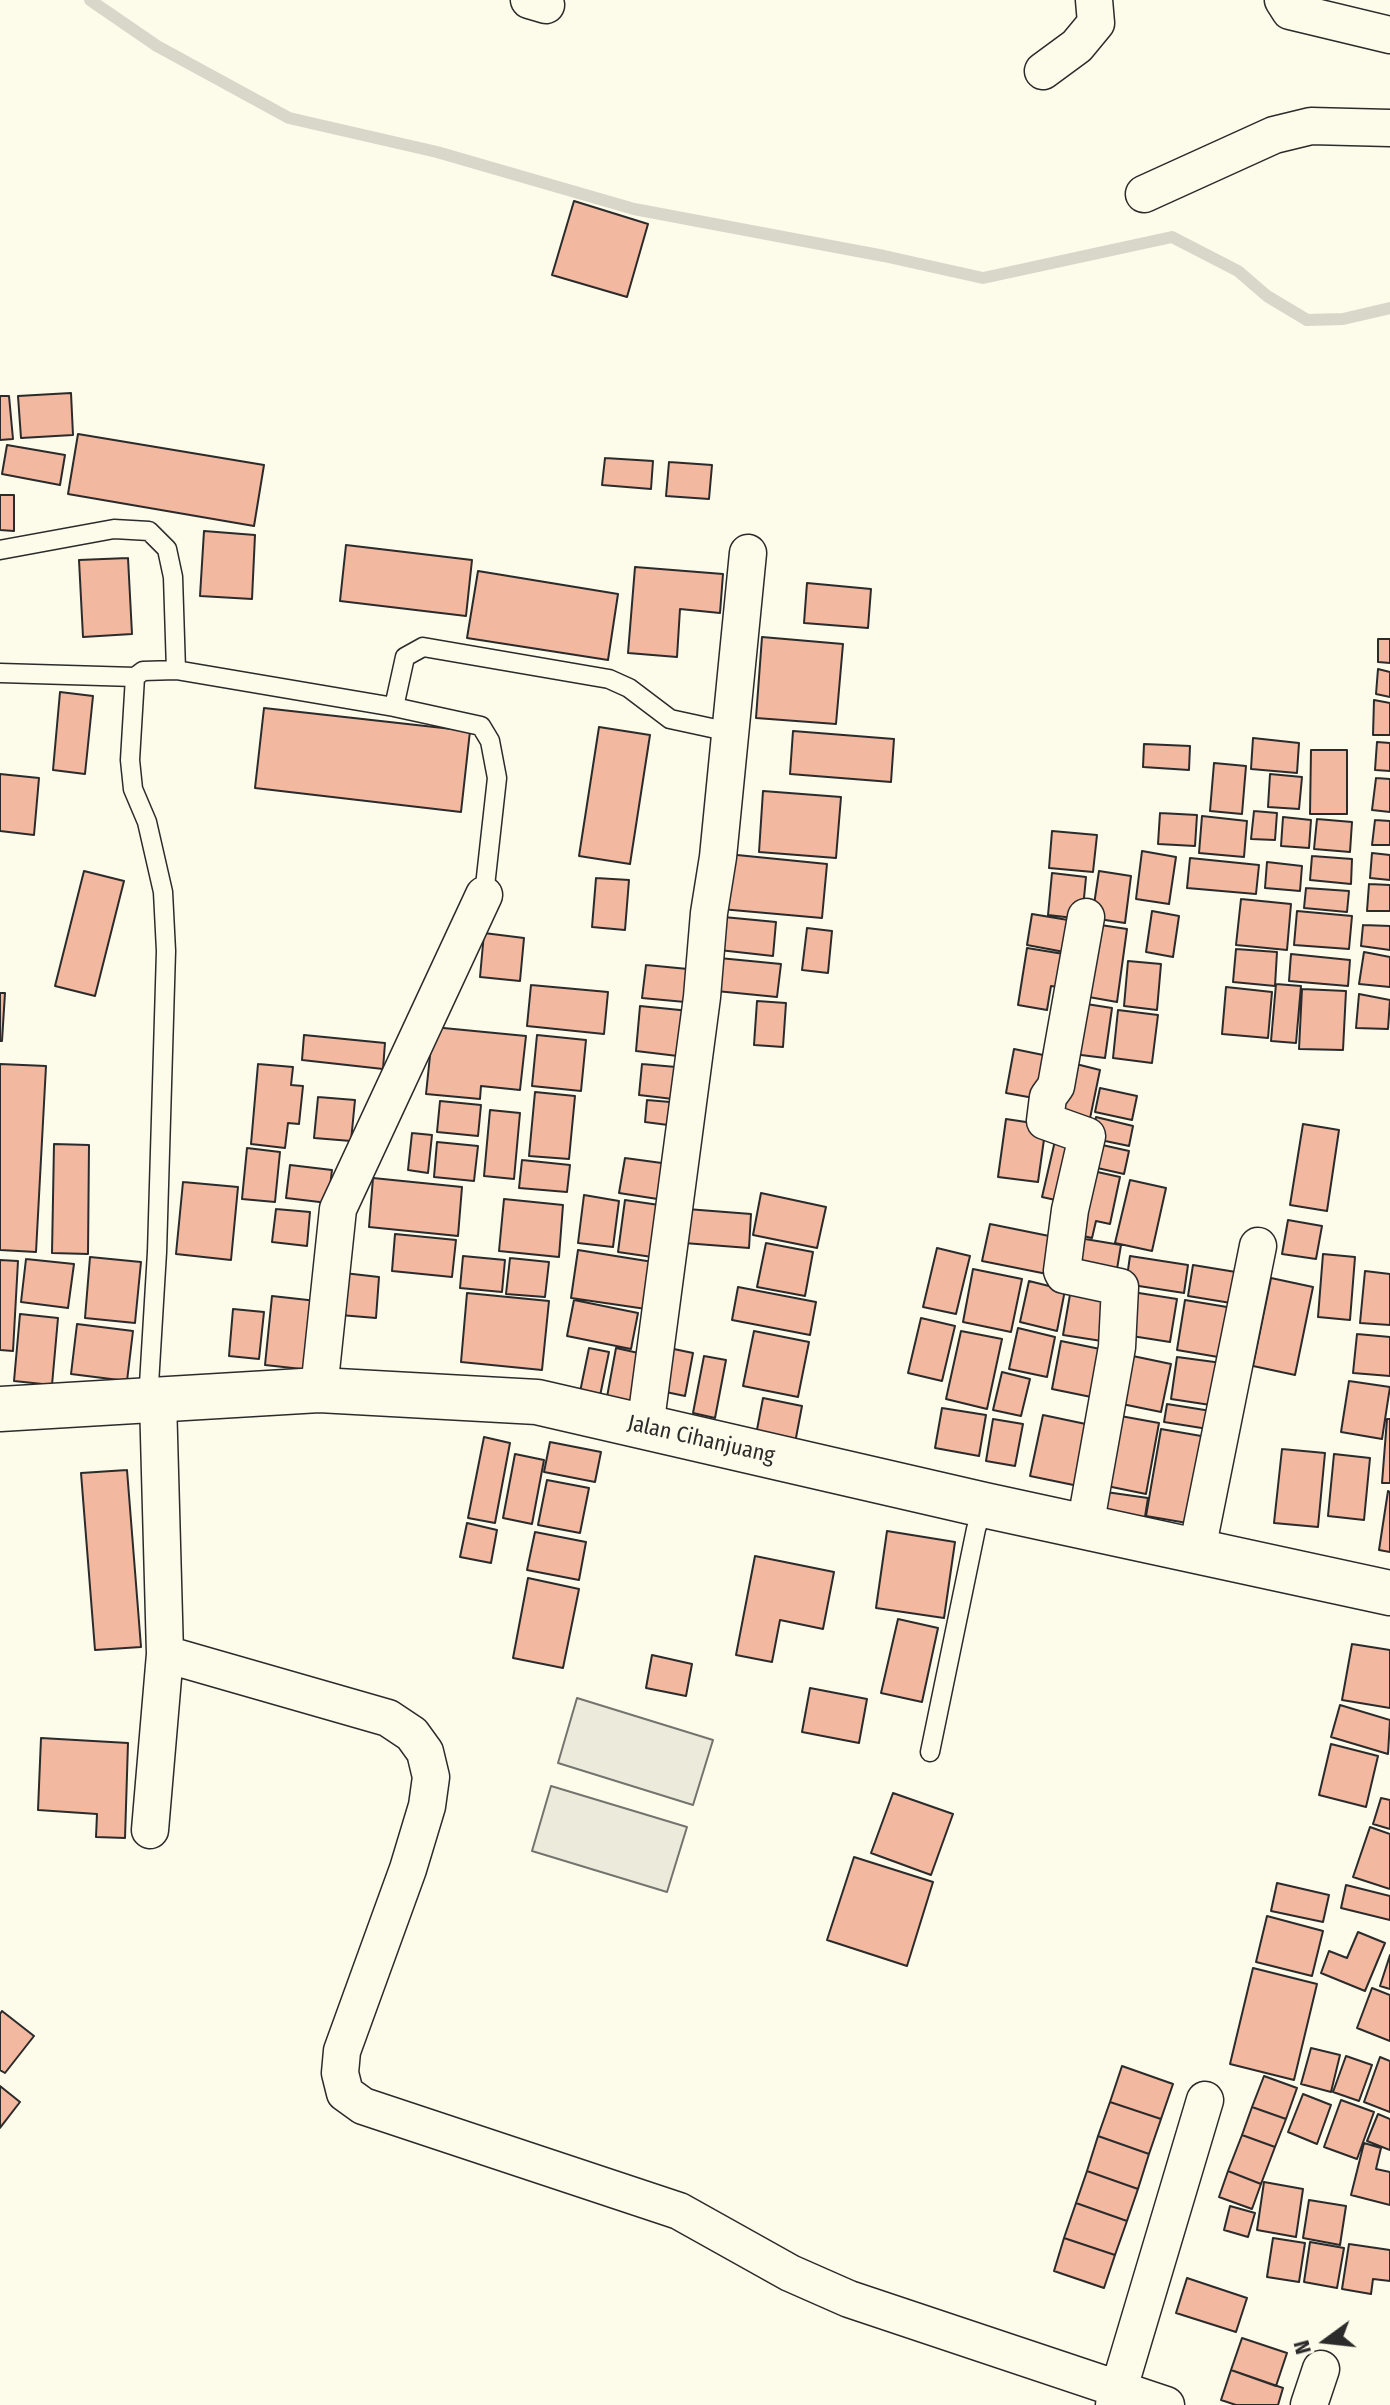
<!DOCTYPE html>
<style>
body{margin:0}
#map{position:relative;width:1390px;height:2405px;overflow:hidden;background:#fdfbea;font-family:"Fira Sans Condensed",sans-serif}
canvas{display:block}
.north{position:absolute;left:1286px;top:2301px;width:80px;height:80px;-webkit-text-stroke:6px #fdfbea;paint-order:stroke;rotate:255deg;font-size:22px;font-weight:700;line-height:32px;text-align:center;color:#2b2b2b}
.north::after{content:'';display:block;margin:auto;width:28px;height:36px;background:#2b2b2b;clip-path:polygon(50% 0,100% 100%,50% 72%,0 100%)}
</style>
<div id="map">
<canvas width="1390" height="2405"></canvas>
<div class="north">N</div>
</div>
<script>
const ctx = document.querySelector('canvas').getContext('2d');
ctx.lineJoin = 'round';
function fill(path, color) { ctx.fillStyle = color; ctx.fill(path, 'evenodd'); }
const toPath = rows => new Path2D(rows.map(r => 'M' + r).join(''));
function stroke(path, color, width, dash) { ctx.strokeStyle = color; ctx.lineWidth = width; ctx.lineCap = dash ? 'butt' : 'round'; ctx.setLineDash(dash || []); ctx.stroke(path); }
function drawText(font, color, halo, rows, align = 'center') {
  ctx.font = font + ' "Fira Sans Condensed",sans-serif'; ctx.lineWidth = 6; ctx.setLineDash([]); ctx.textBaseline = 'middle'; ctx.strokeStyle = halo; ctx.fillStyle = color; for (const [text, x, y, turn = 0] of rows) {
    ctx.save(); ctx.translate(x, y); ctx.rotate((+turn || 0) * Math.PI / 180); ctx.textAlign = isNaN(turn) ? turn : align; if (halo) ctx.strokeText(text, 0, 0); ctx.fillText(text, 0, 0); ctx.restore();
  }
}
const green = toPath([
 [577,1698,713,1740,693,1805,558,1763,577,1698],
 [551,1786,687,1827,667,1892,532,1851,551,1786]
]);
const stream = toPath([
 [90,0,157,46,289,118,437,152,634,209,884,256,983,278,1172,237,1238,271,1267,296,1307,320,1343,319,1390,308]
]);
const building = toPath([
 [574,201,648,224,627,297,552,275,574,201],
 [71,393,73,435,21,438,18,396,71,393],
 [0,396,9,396,13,439,0,440,0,396],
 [78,434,264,465,254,526,68,494,78,434],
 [7,445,65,455,60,485,2,474,7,445],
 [605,458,653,461,651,489,602,485,605,458],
 [669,462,712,465,709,499,666,496,669,462],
 [0,495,14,495,14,531,0,530,0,495],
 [204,531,255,535,252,599,200,596,204,531],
 [346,545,472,560,466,616,340,601,346,545],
 [128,558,132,634,83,637,79,560,128,558],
 [635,567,723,574,720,613,680,609,677,657,628,653,635,567],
 [478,571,618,594,608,660,467,638,478,571],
 [807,583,871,589,868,628,804,623,807,583],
 [762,637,843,644,836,724,756,718,762,637],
 [1378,639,1390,639,1390,663,1378,662,1378,639],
 [1378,669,1390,672,1390,697,1376,694,1378,669],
 [60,692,93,696,85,774,53,770,60,692],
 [1374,700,1390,703,1390,735,1373,735,1374,700],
 [264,708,470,731,461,812,255,788,264,708],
 [599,727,650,735,630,864,579,856,599,727],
 [793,731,894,739,891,782,790,774,793,731],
 [1253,738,1299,743,1297,773,1251,769,1253,738],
 [1377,742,1390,743,1390,771,1375,770,1377,742],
 [1144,744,1190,746,1189,770,1143,767,1144,744],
 [1311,750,1347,750,1347,814,1310,814,1311,750],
 [1214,763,1246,766,1242,814,1210,811,1214,763],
 [0,774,39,778,34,835,0,831,0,774],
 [1270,774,1302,777,1299,809,1268,807,1270,774],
 [1376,778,1390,779,1390,812,1372,810,1376,778],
 [763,791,841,797,836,858,759,852,763,791],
 [1254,811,1277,813,1275,840,1251,839,1254,811],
 [1160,813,1197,815,1195,846,1158,844,1160,813],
 [1202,816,1247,821,1244,857,1199,853,1202,816],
 [1283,817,1311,820,1309,848,1281,846,1283,817],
 [1317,819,1352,822,1350,852,1314,849,1317,819],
 [1375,820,1390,821,1390,845,1372,845,1375,820],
 [1052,831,1097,835,1093,872,1049,868,1052,831],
 [1142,851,1176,857,1169,904,1136,899,1142,851],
 [1372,853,1390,855,1390,880,1370,878,1372,853],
 [727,854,827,864,822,918,721,909,727,854],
 [1312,856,1352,859,1351,884,1310,880,1312,856],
 [1190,858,1259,865,1256,894,1187,888,1190,858],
 [1267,862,1302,866,1300,891,1265,888,1267,862],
 [84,871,124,881,95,996,55,986,84,871],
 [1099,871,1131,876,1125,923,1092,918,1099,871],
 [1052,873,1086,877,1082,919,1048,915,1052,873],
 [596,878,629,880,625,930,592,927,596,878],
 [1369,884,1390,885,1390,911,1367,911,1369,884],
 [1306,888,1349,891,1347,912,1304,908,1306,888],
 [1241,899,1291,904,1287,950,1236,945,1241,899],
 [1152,911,1179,916,1173,957,1146,952,1152,911],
 [1297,911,1352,916,1349,949,1294,945,1297,911],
 [1032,914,1080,922,1075,954,1027,945,1032,914],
 [713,916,776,922,773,956,710,949,713,916],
 [1094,924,1127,929,1117,1002,1083,996,1094,924],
 [1363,925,1390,926,1390,950,1361,946,1363,925],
 [807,928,832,931,828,973,802,970,807,928],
 [484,933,524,938,520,981,480,977,484,933],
 [1027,948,1076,956,1071,989,1051,986,1047,1010,1018,1005,1027,948],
 [1236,949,1277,952,1275,986,1233,982,1236,949],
 [1364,952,1390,957,1390,987,1359,984,1364,952],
 [1291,954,1350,960,1348,986,1289,981,1291,954],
 [709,957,781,964,777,997,706,990,709,957],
 [1128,961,1161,964,1157,1010,1124,1006,1128,961],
 [646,965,688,969,685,1002,642,998,646,965],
 [1276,984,1301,986,1296,1043,1271,1041,1276,984],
 [531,985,608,992,604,1034,527,1026,531,985],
 [1226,987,1272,992,1268,1038,1222,1034,1226,987],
 [1302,989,1346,991,1343,1050,1299,1049,1302,989],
 [0,993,5,993,2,1041,0,1041,0,993],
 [1359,994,1390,1000,1388,1029,1356,1028,1359,994],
 [757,1001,786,1003,783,1047,754,1045,757,1001],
 [1080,1003,1112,1008,1105,1058,1073,1054,1080,1003],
 [640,1006,690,1011,686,1057,636,1051,640,1006],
 [1118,1010,1158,1015,1152,1063,1113,1058,1118,1010],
 [433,1027,526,1036,520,1090,481,1086,480,1099,426,1094,433,1027],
 [304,1035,385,1043,383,1069,302,1060,304,1035],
 [537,1035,586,1040,581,1091,532,1086,537,1035],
 [1014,1049,1053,1057,1045,1100,1006,1093,1014,1049],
 [1068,1062,1100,1070,1088,1128,1055,1120,1068,1062],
 [0,1064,46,1066,36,1252,0,1250,0,1064],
 [258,1064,293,1067,291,1085,303,1086,299,1124,288,1123,285,1148,251,1144,258,1064],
 [642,1064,676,1067,673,1099,639,1095,642,1064],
 [1100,1088,1137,1096,1132,1120,1095,1112,1100,1088],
 [535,1092,575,1096,569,1159,529,1156,535,1092],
 [318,1097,355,1100,351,1141,314,1138,318,1097],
 [647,1100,670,1102,668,1125,645,1122,647,1100],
 [440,1101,481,1105,478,1136,437,1132,440,1101],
 [490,1110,520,1113,514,1179,484,1176,490,1110],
 [1096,1117,1133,1126,1129,1146,1091,1138,1096,1117],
 [1006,1119,1046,1125,1038,1182,998,1177,1006,1119],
 [1303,1124,1339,1130,1327,1211,1290,1205,1303,1124],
 [1057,1132,1083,1138,1069,1203,1042,1197,1057,1132],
 [412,1133,432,1135,428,1173,408,1170,412,1133],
 [437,1142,478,1146,474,1181,434,1177,437,1142],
 [1089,1142,1129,1151,1124,1174,1084,1165,1089,1142],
 [54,1144,89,1145,88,1254,52,1253,54,1144],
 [247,1148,280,1152,275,1202,242,1199,247,1148],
 [625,1158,669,1164,664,1200,619,1193,625,1158],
 [522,1160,570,1165,567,1192,519,1188,522,1160],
 [290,1165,332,1170,328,1203,286,1198,290,1165],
 [1084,1169,1120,1177,1110,1224,1096,1221,1092,1238,1070,1233,1084,1169],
 [373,1178,462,1187,458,1236,369,1227,373,1178],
 [1130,1180,1166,1188,1152,1251,1115,1243,1130,1180],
 [183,1182,238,1187,231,1260,176,1254,183,1182],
 [761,1193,826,1207,817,1248,753,1235,761,1193],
 [584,1195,619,1201,613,1247,578,1243,584,1195],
 [504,1199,563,1205,559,1257,499,1251,504,1199],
 [625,1200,659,1205,652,1257,618,1252,625,1200],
 [276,1209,310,1212,307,1246,272,1242,276,1209],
 [687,1209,751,1214,749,1248,684,1243,687,1209],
 [1288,1220,1322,1226,1316,1259,1282,1254,1288,1220],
 [990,1224,1064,1239,1057,1276,982,1261,990,1224],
 [395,1234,456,1240,452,1277,392,1271,395,1234],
 [1073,1237,1121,1245,1115,1281,1067,1272,1073,1237],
 [766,1243,813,1252,805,1296,757,1287,766,1243],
 [937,1248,970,1256,956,1314,923,1307,937,1248],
 [578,1250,653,1262,646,1309,571,1298,578,1250],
 [1323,1254,1355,1257,1350,1320,1318,1317,1323,1254],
 [463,1256,505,1260,502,1292,460,1288,463,1256],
 [1130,1256,1188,1265,1184,1293,1126,1284,1130,1256],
 [90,1257,141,1262,135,1323,85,1318,90,1257],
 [510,1258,549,1262,545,1297,506,1294,510,1258],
 [26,1259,74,1264,68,1308,21,1302,26,1259],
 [0,1260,18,1261,13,1351,0,1350,0,1260],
 [1193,1265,1242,1273,1237,1304,1188,1296,1193,1265],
 [973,1269,1022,1279,1011,1332,963,1322,973,1269],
 [1365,1271,1390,1274,1390,1325,1360,1323,1365,1271],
 [344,1273,379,1277,376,1318,340,1315,344,1273],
 [1271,1278,1313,1287,1295,1375,1253,1366,1271,1278],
 [1029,1281,1065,1290,1057,1331,1020,1322,1029,1281],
 [1072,1283,1116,1290,1108,1342,1063,1335,1072,1283],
 [738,1287,816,1302,810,1335,732,1320,738,1287],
 [1126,1291,1177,1299,1170,1342,1119,1334,1126,1291],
 [467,1293,549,1301,542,1370,461,1362,467,1293],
 [272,1296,317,1301,311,1370,265,1365,272,1296],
 [574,1300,638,1313,631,1349,567,1336,574,1300],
 [1185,1300,1233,1308,1224,1358,1177,1350,1185,1300],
 [233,1309,264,1312,259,1359,229,1356,233,1309],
 [20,1314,58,1318,52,1385,14,1381,20,1314],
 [921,1318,955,1326,942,1381,908,1373,921,1318],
 [77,1324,133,1331,127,1381,71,1374,77,1324],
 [1018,1328,1055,1337,1047,1377,1009,1369,1018,1328],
 [754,1331,809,1342,798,1397,743,1386,754,1331],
 [961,1331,1002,1339,987,1409,946,1399,961,1331],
 [1357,1334,1390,1337,1390,1376,1353,1373,1357,1334],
 [1061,1341,1105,1350,1096,1398,1052,1389,1061,1341],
 [589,1348,609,1352,600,1396,580,1392,589,1348],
 [616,1348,643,1354,634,1402,607,1397,616,1348],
 [669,1348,693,1353,685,1396,661,1391,669,1348],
 [1128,1355,1171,1364,1161,1412,1117,1403,1128,1355],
 [704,1356,726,1360,715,1418,693,1413,704,1356],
 [1177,1357,1222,1363,1217,1406,1171,1399,1177,1357],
 [1002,1372,1030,1379,1021,1416,993,1410,1002,1372],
 [1349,1381,1390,1387,1382,1439,1341,1432,1349,1381],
 [763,1398,802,1406,795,1443,756,1435,763,1398],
 [1167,1404,1211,1411,1208,1429,1164,1422,1167,1404],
 [942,1408,986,1415,979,1456,935,1448,942,1408],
 [1043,1415,1100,1427,1088,1488,1030,1476,1043,1415],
 [1115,1415,1159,1423,1146,1494,1102,1485,1115,1415],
 [993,1419,1023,1424,1015,1466,986,1461,993,1419],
 [1387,1419,1390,1419,1390,1483,1382,1483,1387,1419],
 [1161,1429,1207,1437,1193,1524,1146,1516,1161,1429],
 [484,1437,510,1443,495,1523,468,1518,484,1437],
 [550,1442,601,1452,595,1482,544,1472,550,1442],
 [1282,1449,1325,1453,1318,1527,1274,1523,1282,1449],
 [515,1454,544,1460,532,1524,503,1518,515,1454],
 [1334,1454,1370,1458,1364,1520,1328,1516,1334,1454],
 [127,1470,141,1647,95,1650,81,1473,127,1470],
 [547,1480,589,1488,580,1533,538,1525,547,1480],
 [1099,1491,1148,1498,1144,1523,1095,1516,1099,1491],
 [1388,1491,1390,1492,1390,1552,1379,1550,1388,1491],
 [467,1523,497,1530,491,1563,460,1557,467,1523],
 [887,1531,955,1542,944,1618,876,1608,887,1531],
 [535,1532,586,1542,579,1580,527,1570,535,1532],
 [755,1556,834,1572,823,1629,780,1620,772,1662,736,1655,755,1556],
 [528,1578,579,1589,563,1668,513,1658,528,1578],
 [898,1619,938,1628,922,1702,881,1693,898,1619],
 [1352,1644,1390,1650,1390,1708,1342,1700,1352,1644],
 [652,1655,692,1664,686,1696,646,1688,652,1655],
 [810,1688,867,1699,859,1743,802,1732,810,1688],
 [1340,1705,1390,1720,1388,1754,1331,1737,1340,1705],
 [41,1738,128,1743,125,1838,96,1837,97,1814,38,1810,41,1738],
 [1331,1744,1378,1756,1366,1807,1319,1795,1331,1744],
 [893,1793,953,1814,931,1875,871,1853,893,1793],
 [1381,1798,1390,1800,1390,1829,1373,1824,1381,1798],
 [1370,1827,1390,1834,1390,1889,1353,1877,1370,1827],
 [854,1857,933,1882,907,1966,827,1940,854,1857],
 [1277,1883,1329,1895,1323,1922,1271,1911,1277,1883],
 [1346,1885,1390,1896,1390,1920,1341,1908,1346,1885],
 [1267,1916,1323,1931,1312,1976,1256,1962,1267,1916],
 [1358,1932,1385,1943,1365,1991,1321,1973,1329,1951,1347,1958,1358,1932],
 [1390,1955,1390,1989,1380,1986,1390,1955],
 [1253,1968,1317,1984,1294,2080,1230,2064,1253,1968],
 [1372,1988,1390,1995,1390,2041,1357,2028,1372,1988],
 [2,2011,34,2036,5,2073,0,2070,0,2014,2,2011],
 [1311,2048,1340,2055,1331,2092,1301,2084,1311,2048],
 [1346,2056,1372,2065,1359,2101,1333,2092,1346,2056],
 [1380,2057,1390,2061,1390,2112,1364,2102,1380,2057],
 [1122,2066,1173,2084,1161,2119,1110,2102,1122,2066],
 [1264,2076,1297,2088,1286,2119,1252,2107,1264,2076],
 [0,2086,20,2102,0,2128,0,2086],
 [1303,2094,1331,2105,1317,2144,1288,2132,1303,2094],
 [1341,2100,1374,2112,1357,2159,1324,2147,1341,2100],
 [1110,2102,1161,2119,1149,2154,1098,2136,1110,2102],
 [1252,2107,1286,2119,1275,2147,1242,2135,1252,2107],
 [1378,2114,1390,2119,1390,2150,1367,2141,1378,2114],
 [1242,2135,1275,2147,1261,2184,1228,2171,1242,2135],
 [1098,2136,1149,2154,1138,2189,1087,2171,1098,2136],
 [1364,2143,1381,2148,1376,2169,1390,2172,1390,2205,1351,2195,1364,2143],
 [1087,2171,1138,2189,1127,2221,1076,2203,1087,2171],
 [1228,2171,1261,2184,1252,2209,1219,2197,1228,2171],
 [1264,2182,1303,2189,1296,2237,1257,2230,1264,2182],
 [1309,2200,1346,2206,1340,2245,1303,2238,1309,2200],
 [1076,2203,1127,2221,1115,2255,1064,2238,1076,2203],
 [1230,2206,1255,2213,1248,2237,1224,2230,1230,2206],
 [1064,2238,1115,2255,1104,2288,1054,2271,1064,2238],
 [1273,2238,1305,2243,1299,2282,1267,2277,1273,2238],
 [1310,2242,1344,2248,1337,2288,1304,2282,1310,2242],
 [1349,2244,1390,2250,1390,2281,1373,2279,1371,2294,1342,2289,1349,2244],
 [1187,2278,1247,2298,1236,2332,1176,2313,1187,2278],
 [1242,2338,1287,2353,1276,2386,1231,2370,1242,2338],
 [1231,2370,1283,2388,1278,2405,1236,2405,1221,2400,1231,2370]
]);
const lane = toPath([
 [0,550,114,529,149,531,167,549,173,577,176,670],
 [0,673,135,677],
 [394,707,405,657,423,647,609,679,629,688,670,719,730,732],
 [148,1401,157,1252,166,951,163,892,147,822,133,789,130,760,135,677,143,671,176,670,394,707,481,726,490,741,497,778,484,895],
 [930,1752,976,1529,984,1505]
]);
const street = toPath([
 [529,0,546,5],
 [1283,0,1290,11,1390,35],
 [1043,71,1077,46,1096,23,1094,0],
 [1144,194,1274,135,1311,126,1390,128],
 [319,1390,338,1209,484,895],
 [645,1428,702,997,709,913,718,857,748,553],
 [1085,1527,1117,1347,1120,1287,1064,1275,1062,1271,1070,1210,1087,1136,1045,1121,1048,1097,1056,1086,1086,917],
 [1197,1550,1258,1246],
 [165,1654,388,1718,412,1734,425,1752,431,1777,427,1806,408,1869,342,2051,340,2073,345,2093,363,2106,679,2211,790,2273,849,2299,1166,2405],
 [150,1830,165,1654,158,1400],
 [1114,2405,1205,2100],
 [1309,2405,1321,2369]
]);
const secondary = toPath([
 [0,1409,319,1390,537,1402,984,1505,1390,1593]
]);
const streetNames = [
 ["Jalan Cihanjuang",701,1440,13]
];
fill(green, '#ecebdb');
stroke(green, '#74746e', 2);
stroke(stream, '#d8d7c9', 12);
fill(building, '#f2b8a0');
stroke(building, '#2b2b2b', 2);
stroke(lane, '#2b2b2b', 21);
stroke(street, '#2b2b2b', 39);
stroke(secondary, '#2b2b2b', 47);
stroke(lane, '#fdfbea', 18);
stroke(street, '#fdfbea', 36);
stroke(secondary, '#fdfbea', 44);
drawText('22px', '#2b2b2b', '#fdfbea', streetNames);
</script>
